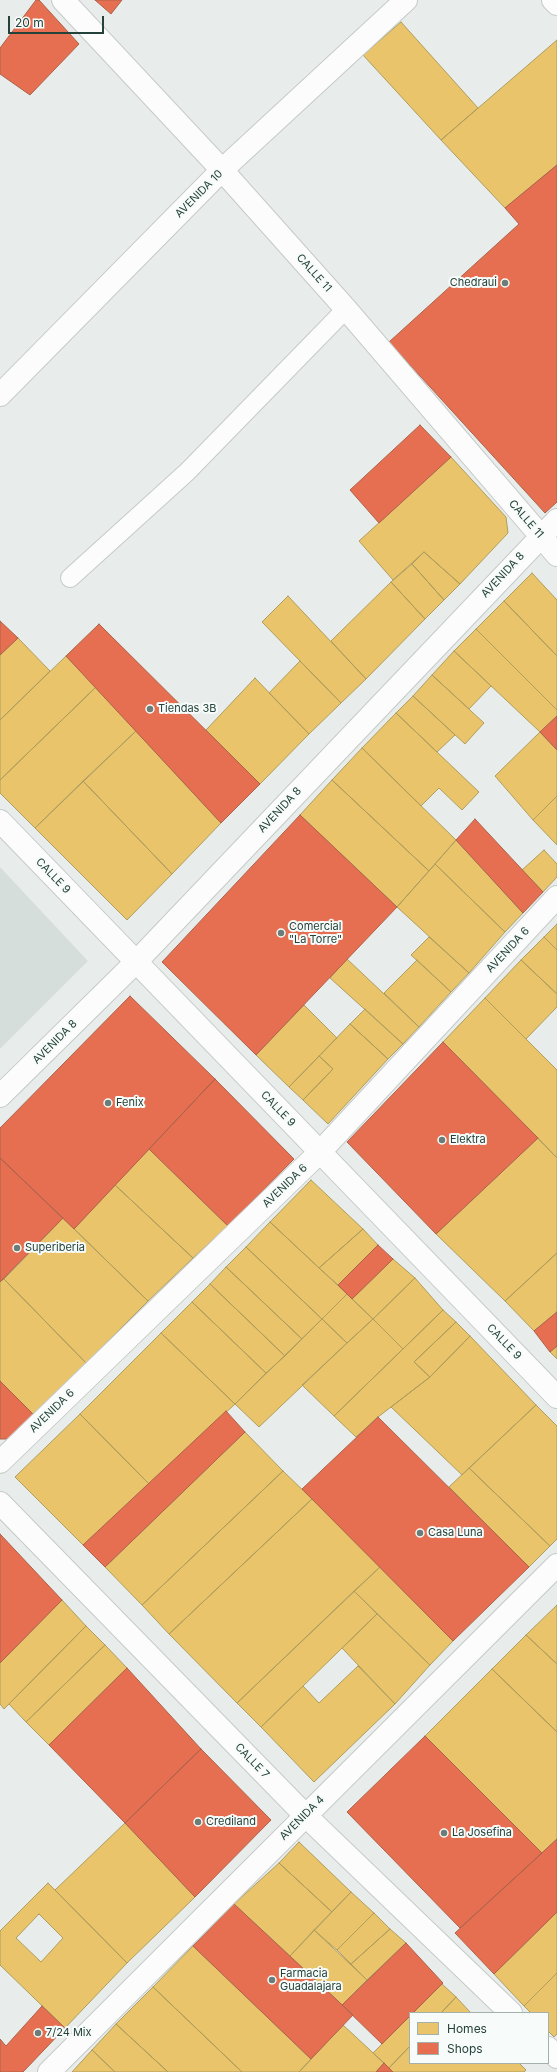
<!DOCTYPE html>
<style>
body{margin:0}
#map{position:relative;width:557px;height:2072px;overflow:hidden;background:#e8edeb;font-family:Inter,sans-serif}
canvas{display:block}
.legend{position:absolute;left:409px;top:2012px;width:140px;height:52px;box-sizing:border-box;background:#f7fbf9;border:1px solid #a3b1ad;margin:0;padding:5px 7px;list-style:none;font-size:12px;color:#24423a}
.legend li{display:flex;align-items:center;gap:8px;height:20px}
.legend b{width:20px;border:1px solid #a3b1ad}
.scale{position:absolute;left:8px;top:16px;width:96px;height:18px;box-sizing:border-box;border:2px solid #24423a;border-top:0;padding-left:5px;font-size:12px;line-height:14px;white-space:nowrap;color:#24423a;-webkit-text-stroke:3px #f7fbf9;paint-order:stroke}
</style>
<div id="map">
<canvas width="557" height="2072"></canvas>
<ul class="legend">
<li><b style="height:11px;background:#e9c46a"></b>Homes</li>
<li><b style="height:11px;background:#e76f51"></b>Shops</li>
</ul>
<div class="scale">20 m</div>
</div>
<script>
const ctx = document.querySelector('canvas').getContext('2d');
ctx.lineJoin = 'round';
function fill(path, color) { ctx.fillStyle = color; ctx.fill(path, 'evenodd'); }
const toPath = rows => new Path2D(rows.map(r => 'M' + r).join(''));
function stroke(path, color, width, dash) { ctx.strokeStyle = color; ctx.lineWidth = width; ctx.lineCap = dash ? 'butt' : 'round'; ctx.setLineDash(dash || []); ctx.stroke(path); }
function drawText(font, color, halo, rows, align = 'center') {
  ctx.font = font + ' Inter,sans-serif'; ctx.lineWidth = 4; ctx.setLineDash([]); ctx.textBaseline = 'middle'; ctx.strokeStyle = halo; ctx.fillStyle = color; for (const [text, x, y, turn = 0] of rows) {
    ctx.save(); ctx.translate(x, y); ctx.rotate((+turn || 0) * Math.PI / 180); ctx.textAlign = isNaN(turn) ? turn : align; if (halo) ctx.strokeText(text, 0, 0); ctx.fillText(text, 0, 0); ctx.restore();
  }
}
const built = toPath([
 [0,867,88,961,0,1049]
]);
const homes = toPath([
 [401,22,478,108,441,140,363,55,401,22],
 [557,40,557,165,505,208,441,140,557,40],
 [451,457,506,517,508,533,460,584,424,552,393,580,359,541,451,457],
 [424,552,460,584,444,600,412,564,424,552],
 [412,564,444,600,425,619,391,582,412,564],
 [532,573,557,600,557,656,504,601,532,573],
 [391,582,425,619,366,679,331,641,391,582],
 [288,596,366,679,341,703,262,622,288,596],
 [504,601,557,656,557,710,476,629,504,601],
 [476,629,557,710,557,716,540,732,454,651,476,629],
 [18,638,50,671,0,720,0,655,18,638],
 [454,651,491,686,469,709,432,675,454,651],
 [66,656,96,687,0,780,0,720,66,656],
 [300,661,341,703,309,734,269,693,300,661],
 [432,675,484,723,465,744,413,696,432,675],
 [255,678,309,734,260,784,206,730,255,678],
 [96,687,136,731,35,828,0,793,0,780,96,687],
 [413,696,455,735,437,752,396,713,413,696],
 [396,713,479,792,462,810,439,788,421,806,362,748,396,713],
 [136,731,221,823,172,874,83,781,136,731],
 [540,732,557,750,557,796,533,820,495,776,540,732],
 [362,748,456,840,429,871,332,780,362,748],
 [332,780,429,871,397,907,300,815,332,780],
 [83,781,172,874,127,920,35,828,83,781],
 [557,796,557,845,533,820,557,796],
 [456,840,523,913,505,932,435,864,456,840],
 [544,850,557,864,557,877,543,892,522,870,544,850],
 [435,864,505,932,469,973,397,907,435,864],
 [557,924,557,950,544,937,557,924],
 [429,937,469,973,451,992,411,955,429,937],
 [544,937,557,950,557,994,521,960,544,937],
 [347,959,419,1027,403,1044,330,978,347,959],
 [417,960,451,992,419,1027,384,993,417,960],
 [521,960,557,994,557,1007,526,1039,485,998,521,960],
 [485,998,557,1070,557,1158,443,1042,485,998],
 [304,1005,337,1038,289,1087,256,1055,304,1005],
 [365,1009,403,1044,388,1059,350,1024,365,1009],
 [350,1024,388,1059,328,1124,303,1100,333,1069,319,1056,350,1024],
 [319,1056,333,1069,303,1100,289,1087,319,1056],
 [538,1138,557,1158,557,1253,505,1301,436,1234,538,1138],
 [149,1149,228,1226,193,1258,115,1185,149,1149],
 [311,1180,363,1229,319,1268,270,1222,311,1180],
 [115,1185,193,1258,148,1301,74,1229,115,1185],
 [63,1218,148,1301,86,1363,4,1279,63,1218],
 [270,1222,347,1294,322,1319,246,1247,270,1222],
 [363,1229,378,1245,338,1285,319,1268,363,1229],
 [246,1247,322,1319,302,1339,226,1267,246,1247],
 [557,1253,557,1312,534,1331,505,1301,557,1253],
 [393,1259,415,1278,373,1319,352,1299,393,1259],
 [226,1267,302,1339,285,1356,210,1284,226,1267],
 [415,1278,443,1310,403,1349,373,1319,415,1278],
 [4,1279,86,1363,34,1415,0,1381,0,1282,4,1279],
 [210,1284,285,1356,266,1373,192,1302,210,1284],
 [347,1294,373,1319,347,1343,322,1319,347,1294],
 [192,1302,266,1373,235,1404,161,1333,192,1302],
 [443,1310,456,1322,414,1362,430,1377,378,1417,356,1437,334,1416,443,1310],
 [322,1319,347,1343,259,1427,235,1404,322,1319],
 [373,1319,403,1349,334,1416,302,1385,373,1319],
 [456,1322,470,1336,430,1377,414,1362,456,1322],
 [161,1333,235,1404,149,1484,80,1414,161,1333],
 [470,1336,536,1405,462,1475,391,1407,430,1377,470,1336],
 [557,1346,557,1359,550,1352,557,1346],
 [536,1405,557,1426,557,1539,550,1546,469,1468,536,1405],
 [80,1414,149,1484,83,1545,15,1477,80,1414],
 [245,1432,283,1471,142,1605,105,1567,245,1432],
 [469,1468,550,1546,529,1567,449,1487,469,1468],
 [283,1471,312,1499,169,1634,142,1605,283,1471],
 [312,1499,380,1567,237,1703,169,1634,312,1499],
 [380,1567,453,1641,430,1665,354,1591,380,1567],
 [354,1591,377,1614,261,1727,237,1703,354,1591],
 [62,1600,86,1626,4,1709,0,1704,0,1663,62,1600],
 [557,1605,557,1664,526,1635,557,1605],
 [377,1614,430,1665,395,1704,342,1648,377,1614],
 [86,1626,105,1645,26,1722,9,1704,86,1626],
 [526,1635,557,1664,557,1732,492,1669,526,1635],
 [105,1645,127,1668,49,1745,26,1722,105,1645],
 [358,1666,395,1704,314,1782,261,1727,303,1686,319,1703,358,1666],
 [492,1669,557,1732,557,1839,542,1853,425,1736,492,1669],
 [125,1823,195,1897,127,1963,55,1890,125,1823],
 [299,1842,351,1892,332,1912,279,1863,299,1842],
 [279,1863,332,1912,290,1956,234,1904,279,1863],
 [48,1883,127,1963,65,2028,0,1965,0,1931,48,1883],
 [39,1914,63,1938,41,1962,16,1938,39,1914],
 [351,1892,374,1913,337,1950,314,1930,351,1892],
 [557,1912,557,1973,524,2006,494,1974,557,1912],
 [374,1913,390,1929,351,1964,337,1950,374,1913],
 [390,1929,406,1943,367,1980,351,1964,390,1929],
 [314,1930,367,1980,342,2005,290,1956,314,1930],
 [193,1946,311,2059,299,2072,242,2072,153,1987,193,1946],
 [557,1973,557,2034,554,2037,548,2031,548,2013,531,2013,524,2006,557,1973],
 [442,1984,456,1997,441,2013,413,2013,442,1984],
 [153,1987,242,2072,168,2072,116,2024,153,1987],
 [456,1997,471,2013,441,2013,456,1997],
 [410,2016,410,2046,389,2068,373,2053,410,2016],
 [116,2024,168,2072,115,2072,92,2050,116,2024],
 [343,2025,384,2063,376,2072,299,2072,343,2025],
 [410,2046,410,2063,519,2063,526,2070,524,2072,393,2072,389,2068,410,2046],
 [92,2050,115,2072,72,2072,92,2050]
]);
const shops = toPath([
 [36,0,39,0,79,44,30,95,0,74,0,48,36,0],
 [95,0,122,0,111,14,95,0],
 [557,165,557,502,545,513,389,342,519,224,505,208,557,165],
 [420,425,451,457,379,523,350,490,420,425],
 [0,621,18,638,0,655,0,621],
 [99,624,260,784,221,823,66,656,99,624],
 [557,716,557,750,540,732,557,716],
 [300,815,397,907,256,1055,162,962,300,815],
 [475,819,543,892,523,913,456,840,475,819],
 [130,996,215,1079,74,1229,0,1158,0,1128,130,996],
 [443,1042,538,1138,436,1234,347,1142,443,1042],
 [215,1079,294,1159,228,1226,149,1149,215,1079],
 [0,1158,63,1218,0,1282,0,1158],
 [378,1245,393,1259,352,1299,338,1285,378,1245],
 [557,1312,557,1346,550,1352,534,1331,557,1312],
 [0,1381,34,1415,8,1439,0,1439,0,1381],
 [226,1411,245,1432,105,1567,83,1545,226,1411],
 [378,1417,529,1567,453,1641,302,1489,378,1417],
 [0,1534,62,1600,0,1663,0,1534],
 [127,1668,201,1749,125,1823,49,1745,127,1668],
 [425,1736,542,1853,460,1928,347,1812,425,1736],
 [201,1749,271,1820,195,1897,125,1823,201,1749],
 [557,1839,557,1912,494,1974,455,1933,557,1839],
 [234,1904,353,2015,311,2059,193,1946,234,1904],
 [406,1943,443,1983,413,2013,410,2013,410,2016,382,2044,342,2005,406,1943],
 [42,2006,65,2028,23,2072,0,2072,0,2039,6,2046,42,2006],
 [384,2063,393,2072,376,2072,384,2063]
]);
const service = toPath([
 [70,578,187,472,346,309]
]);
const minor = toPath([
 [63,0,222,170,346,309,557,555],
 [553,0,557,4],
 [0,395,222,170,406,0],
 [0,821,557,1397],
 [0,1096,136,962,557,520],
 [0,1462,320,1152,557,897],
 [0,1503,305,1815,511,2013],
 [548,2048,557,2057],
 [49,2072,557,1565]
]);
const markers = [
 [505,283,4,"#697e78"],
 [150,709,4,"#697e78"],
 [281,933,4,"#697e78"],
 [108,1103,4,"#697e78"],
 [442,1140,4,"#697e78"],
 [17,1248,4,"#697e78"],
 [420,1533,4,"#697e78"],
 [198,1822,4,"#697e78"],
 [444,1833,4,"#697e78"],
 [272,1980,4,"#697e78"],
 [38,2033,4,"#697e78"]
];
const streetNames = [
 ["AVENIDA 10",199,194,-45],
 ["CALLE 11",314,273,48],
 ["CALLE 11",526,519,49],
 ["AVENIDA 8",503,575,-47],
 ["AVENIDA 8",280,810,-47],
 ["CALLE 9",53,876,46],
 ["AVENIDA 6",508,950,-47],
 ["AVENIDA 8",55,1042,-45],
 ["CALLE 9",278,1109,46],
 ["AVENIDA 6",285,1186,-44],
 ["CALLE 9",504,1342,46],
 ["AVENIDA 6",52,1411,-44],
 ["CALLE 7",252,1761,46],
 ["AVENIDA 4",302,1818,-45]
];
const poiNames = [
 ["Chedraui",497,283,"right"],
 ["Tiendas 3B",158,709],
 ["Comercial",289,927],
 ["\"La Torre\"",289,940],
 ["Fenix",116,1103],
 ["Elektra",450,1140],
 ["Superiberia",25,1248],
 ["Casa Luna",428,1533],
 ["Crediland",206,1822],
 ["La Josefina",452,1833],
 ["Farmacia",280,1974],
 ["Guadalajara",280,1987],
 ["7/24 Mix",46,2033]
];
fill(built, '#d6dedb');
fill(homes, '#e9c46a');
stroke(homes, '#ae9d5c', 1);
fill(shops, '#e76f51');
stroke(shops, '#ac624a', 1);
stroke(service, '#c5cac8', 20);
stroke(minor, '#c5cac8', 24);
stroke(service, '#fcfcfc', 18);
stroke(minor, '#fcfcfc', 22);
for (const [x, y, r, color] of markers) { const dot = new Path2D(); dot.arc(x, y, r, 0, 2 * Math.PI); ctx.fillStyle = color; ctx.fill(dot); stroke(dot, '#f7fbf9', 1.5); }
drawText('11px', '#24423a', '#f7fbf9', streetNames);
drawText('11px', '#24423a', '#f7fbf9', poiNames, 'left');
</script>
